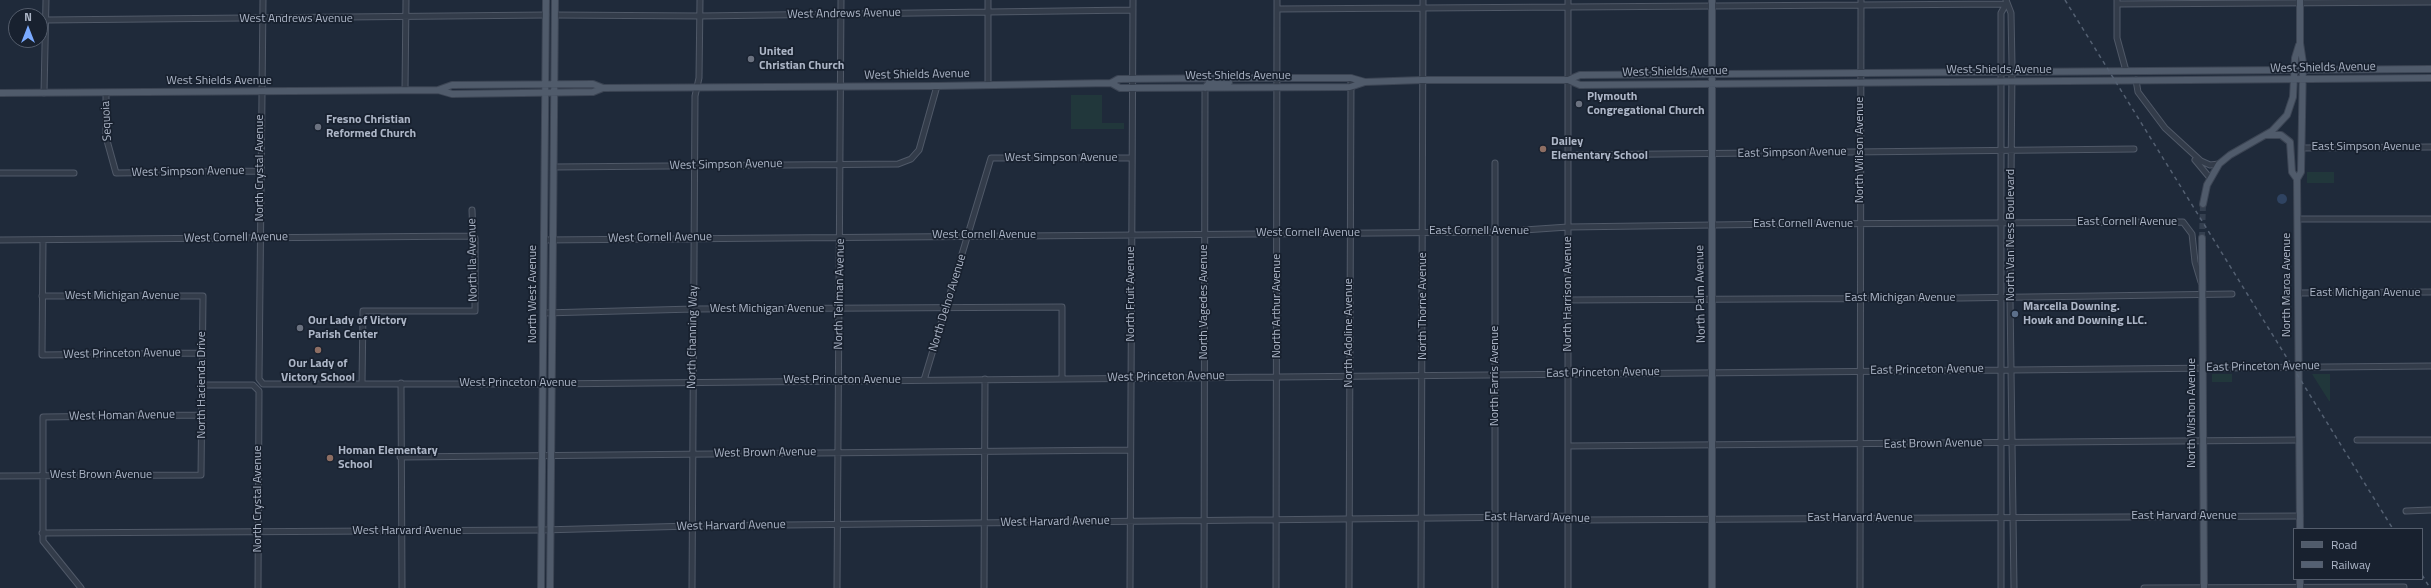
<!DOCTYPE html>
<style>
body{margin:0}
#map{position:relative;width:2431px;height:588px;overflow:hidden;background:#1f2a3a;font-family:"Titillium Web",sans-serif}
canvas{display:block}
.legend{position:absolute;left:2293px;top:528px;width:130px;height:52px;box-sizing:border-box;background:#18212f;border:1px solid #545d6c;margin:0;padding:5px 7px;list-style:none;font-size:12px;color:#adb6c7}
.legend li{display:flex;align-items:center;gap:8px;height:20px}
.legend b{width:20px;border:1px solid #545d6c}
.north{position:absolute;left:8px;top:8px;width:40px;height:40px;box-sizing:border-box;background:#18212f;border:1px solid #545d6c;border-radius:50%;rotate:0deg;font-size:11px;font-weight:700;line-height:16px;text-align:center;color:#adb6c7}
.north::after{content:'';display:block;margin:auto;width:14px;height:18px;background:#7aaaff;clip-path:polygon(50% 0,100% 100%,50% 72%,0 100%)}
</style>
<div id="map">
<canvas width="2431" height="588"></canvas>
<ul class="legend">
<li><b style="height:5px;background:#505b6b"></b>Road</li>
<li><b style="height:5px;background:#546072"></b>Railway</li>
</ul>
<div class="north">N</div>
</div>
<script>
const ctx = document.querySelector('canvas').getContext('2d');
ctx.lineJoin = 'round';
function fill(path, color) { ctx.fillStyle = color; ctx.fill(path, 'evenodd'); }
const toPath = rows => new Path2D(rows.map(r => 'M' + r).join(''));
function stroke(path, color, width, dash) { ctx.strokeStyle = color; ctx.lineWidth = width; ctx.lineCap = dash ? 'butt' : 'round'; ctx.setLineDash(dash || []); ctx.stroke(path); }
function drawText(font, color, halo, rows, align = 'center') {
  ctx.font = font + ' "Titillium Web",sans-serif'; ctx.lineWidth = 3.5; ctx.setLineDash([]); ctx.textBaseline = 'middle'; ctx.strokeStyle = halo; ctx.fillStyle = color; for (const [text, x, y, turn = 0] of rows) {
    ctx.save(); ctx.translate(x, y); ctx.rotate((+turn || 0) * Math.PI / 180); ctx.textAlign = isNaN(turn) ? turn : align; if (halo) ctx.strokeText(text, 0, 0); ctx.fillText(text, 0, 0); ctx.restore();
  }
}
const green = toPath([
 [1071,95,1102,95,1102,123,1124,123,1124,129,1071,129],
 [2307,172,2334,172,2334,183,2307,183],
 [2212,374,2232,374,2232,382,2212,382],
 [2312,374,2330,374,2330,401,2329,401]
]);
const water = toPath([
 '2277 199a5 5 0 1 1 10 0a5 5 0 1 1-10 0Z'
]);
const majorTunnel = toPath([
 [2202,238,2203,204]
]);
const minor = toPath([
 [263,0,259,379,263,384,543,384,2431,366],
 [1568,0,1568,588],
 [2006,0,2011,13,2012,66,2010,297,2014,588],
 [2117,0,2117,38,2126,71],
 [2117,4,2431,2],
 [1277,9,2006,4],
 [555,15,700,16,1133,10],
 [46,20,546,15],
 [2136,80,2138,92,2165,128,2201,161,2210,165,2219,164],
 [988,85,988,0],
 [405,90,406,0],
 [44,93,46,0],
 [106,93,106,137,116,173,260,171],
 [2302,148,2431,147],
 [1569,155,2134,149],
 [2195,160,2210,178],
 [1495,163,1495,588],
 [554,167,898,164,911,159,919,150,937,86],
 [0,173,74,173],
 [2298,219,2431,219],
 [0,240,473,236],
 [43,240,42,355,201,353],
 [544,240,1495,232,1568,227,1786,224,2183,222,2192,234,2195,262,2201,282],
 [2298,293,2431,292],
 [1567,300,1961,298,2232,294],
 [544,313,694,309,1062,307,1062,378],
 [924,380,991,158,1131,158],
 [401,383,402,588],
 [362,384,363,311,475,311,475,238,473,236,472,210],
 [201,385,253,385,259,391,258,588],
 [2357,440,2431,440],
 [1568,446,2299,440],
 [400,457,1129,450],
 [0,476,201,475,203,296,42,296],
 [2406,511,2431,510],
 [42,533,542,530,692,526,1530,517,1567,516,1582,520,2300,516],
 [81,588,43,541,43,417,201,415],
 [692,588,695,96,699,78,700,0],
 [837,588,841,0],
 [984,588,985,379],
 [1130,588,1133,0],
 [1204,588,1205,88],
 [1276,588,1277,0],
 [1349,588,1351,78],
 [1421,588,1423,0],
 [1860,588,1861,0],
 [2001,588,2001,13,2006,4],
 [2144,588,2404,587]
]);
const major = toPath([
 [1712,0,1712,588],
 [2300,0,2300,43,2303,63,2301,172,2297,179,2300,529],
 [1568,80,1580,85,2431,78],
 [1111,83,1120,88,1350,87,1365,82,1422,80,1568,80,1580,75,2431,69],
 [1205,88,1209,83,1229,82],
 [438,90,452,85,593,84,603,88,937,86,1111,83,1118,79,1242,78,1351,78,1365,82],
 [0,93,438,90,452,94,593,92,603,88],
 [2267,135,2281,135,2290,142,2292,172,2297,179],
 [2203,204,2207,185,2219,164,2230,155,2272,131,2287,115,2293,97,2295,58,2299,45],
 [2202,238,2204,588],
 [541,588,546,0],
 [550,588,555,0],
 [2300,588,2300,579]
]);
const rail = toPath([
 [2065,0,2393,529],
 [2422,575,2430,588]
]);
const markers = [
 [751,59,4,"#6b7280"],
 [1579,104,4,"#6b7280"],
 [318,127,4,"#6b7280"],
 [1543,149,4,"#8d6e63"],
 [2015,314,4,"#5c6f8a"],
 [300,328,4,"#6b7280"],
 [318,350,4,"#8d6e63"],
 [330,458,4,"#8d6e63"]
];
const streetNames = [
 ["West Andrews Avenue",844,14,-1],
 ["West Andrews Avenue",296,19],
 ["West Shields Avenue",2323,68,-1],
 ["West Shields Avenue",1999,70],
 ["West Shields Avenue",1675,72,-1],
 ["West Shields Avenue",917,75,-1],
 ["West Shields Avenue",1238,76],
 ["West Shields Avenue",219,81],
 ["Sequoia",107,121,-93],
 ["East Simpson Avenue",2366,147],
 ["North Wilson Avenue",1860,150,-90],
 ["East Simpson Avenue",1792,153,-1],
 ["West Simpson Avenue",1061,158],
 ["West Simpson Avenue",726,165,-1],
 ["North Crystal Avenue",260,168,-90],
 ["West Simpson Avenue",188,172,-1],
 ["East Cornell Avenue",2127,222],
 ["East Cornell Avenue",1803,224],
 ["East Cornell Avenue",1479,231],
 ["West Cornell Avenue",1308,233],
 ["West Cornell Avenue",984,235],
 ["North Van Ness Boulevard",2011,235,-90],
 ["West Cornell Avenue",236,238,-1],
 ["West Cornell Avenue",660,238,-1],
 ["North Ila Avenue",473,260,-91],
 ["North Maroa Avenue",2287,285,-90],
 ["East Michigan Avenue",2365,293],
 ["North West Avenue",533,294,-90],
 ["North Teilman Avenue",840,294,-89],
 ["North Fruit Avenue",1131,294,-90],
 ["North Harrison Avenue",1568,294,-90],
 ["North Palm Avenue",1701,294,-91],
 ["West Michigan Avenue",122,296],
 ["East Michigan Avenue",1900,298],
 ["North Vagedes Avenue",1204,302,-90],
 ["North Delno Avenue",948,303,-73],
 ["North Arthur Avenue",1277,306,-90],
 ["North Thorne Avenue",1423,306,-90],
 ["West Michigan Avenue",767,309],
 ["North Adoline Avenue",1349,333,-90],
 ["North Channing Way",693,337,-89],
 ["West Princeton Avenue",122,354,-1],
 ["East Princeton Avenue",2263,367,-1],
 ["East Princeton Avenue",1927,370,-1],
 ["East Princeton Avenue",1603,373,-1],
 ["North Farris Avenue",1495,376,-90],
 ["West Princeton Avenue",1166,377,-1],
 ["West Princeton Avenue",842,380],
 ["West Princeton Avenue",518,383],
 ["North Hacienda Drive",202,385,-90],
 ["North Wishon Avenue",2192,413,-90],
 ["West Homan Avenue",122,416,-1],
 ["East Brown Avenue",1933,444,-1],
 ["West Brown Avenue",765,453,-1],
 ["West Brown Avenue",101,475],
 ["North Crystal Avenue",258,499,-90],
 ["East Harvard Avenue",2184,516],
 ["East Harvard Avenue",1537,518,1],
 ["East Harvard Avenue",1860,518],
 ["West Harvard Avenue",1055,522,-1],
 ["West Harvard Avenue",731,526,-1],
 ["West Harvard Avenue",407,531]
];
const poiNames = [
 ["United",759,52],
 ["Christian Church",759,66],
 ["Plymouth",1587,97],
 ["Congregational Church",1587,111],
 ["Fresno Christian",326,120],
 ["Reformed Church",326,134],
 ["Dailey",1551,142],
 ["Elementary School",1551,156],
 ["Marcella Downing.",2023,307],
 ["Howk and Downing LLC.",2023,321],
 ["Our Lady of Victory",308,321],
 ["Parish Center",308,335],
 ["Our Lady of",318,364,"center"],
 ["Victory School",318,378,"center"],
 ["Homan Elementary",338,451],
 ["School",338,465]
];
fill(green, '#21373b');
fill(water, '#2f4361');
stroke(majorTunnel, '#343f4f', 6, [6, 3]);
stroke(minor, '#505968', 7);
stroke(major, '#3c4554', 8);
stroke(minor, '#333c4a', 5);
stroke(major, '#505b6b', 6);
stroke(rail, '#546072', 1.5, [4, 4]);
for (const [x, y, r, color] of markers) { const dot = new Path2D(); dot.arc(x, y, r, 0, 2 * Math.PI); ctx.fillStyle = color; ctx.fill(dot); stroke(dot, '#18212f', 1.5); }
drawText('12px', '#adb6c7', '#18212f', streetNames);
drawText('bold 12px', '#adb6c7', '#18212f', poiNames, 'left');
</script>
